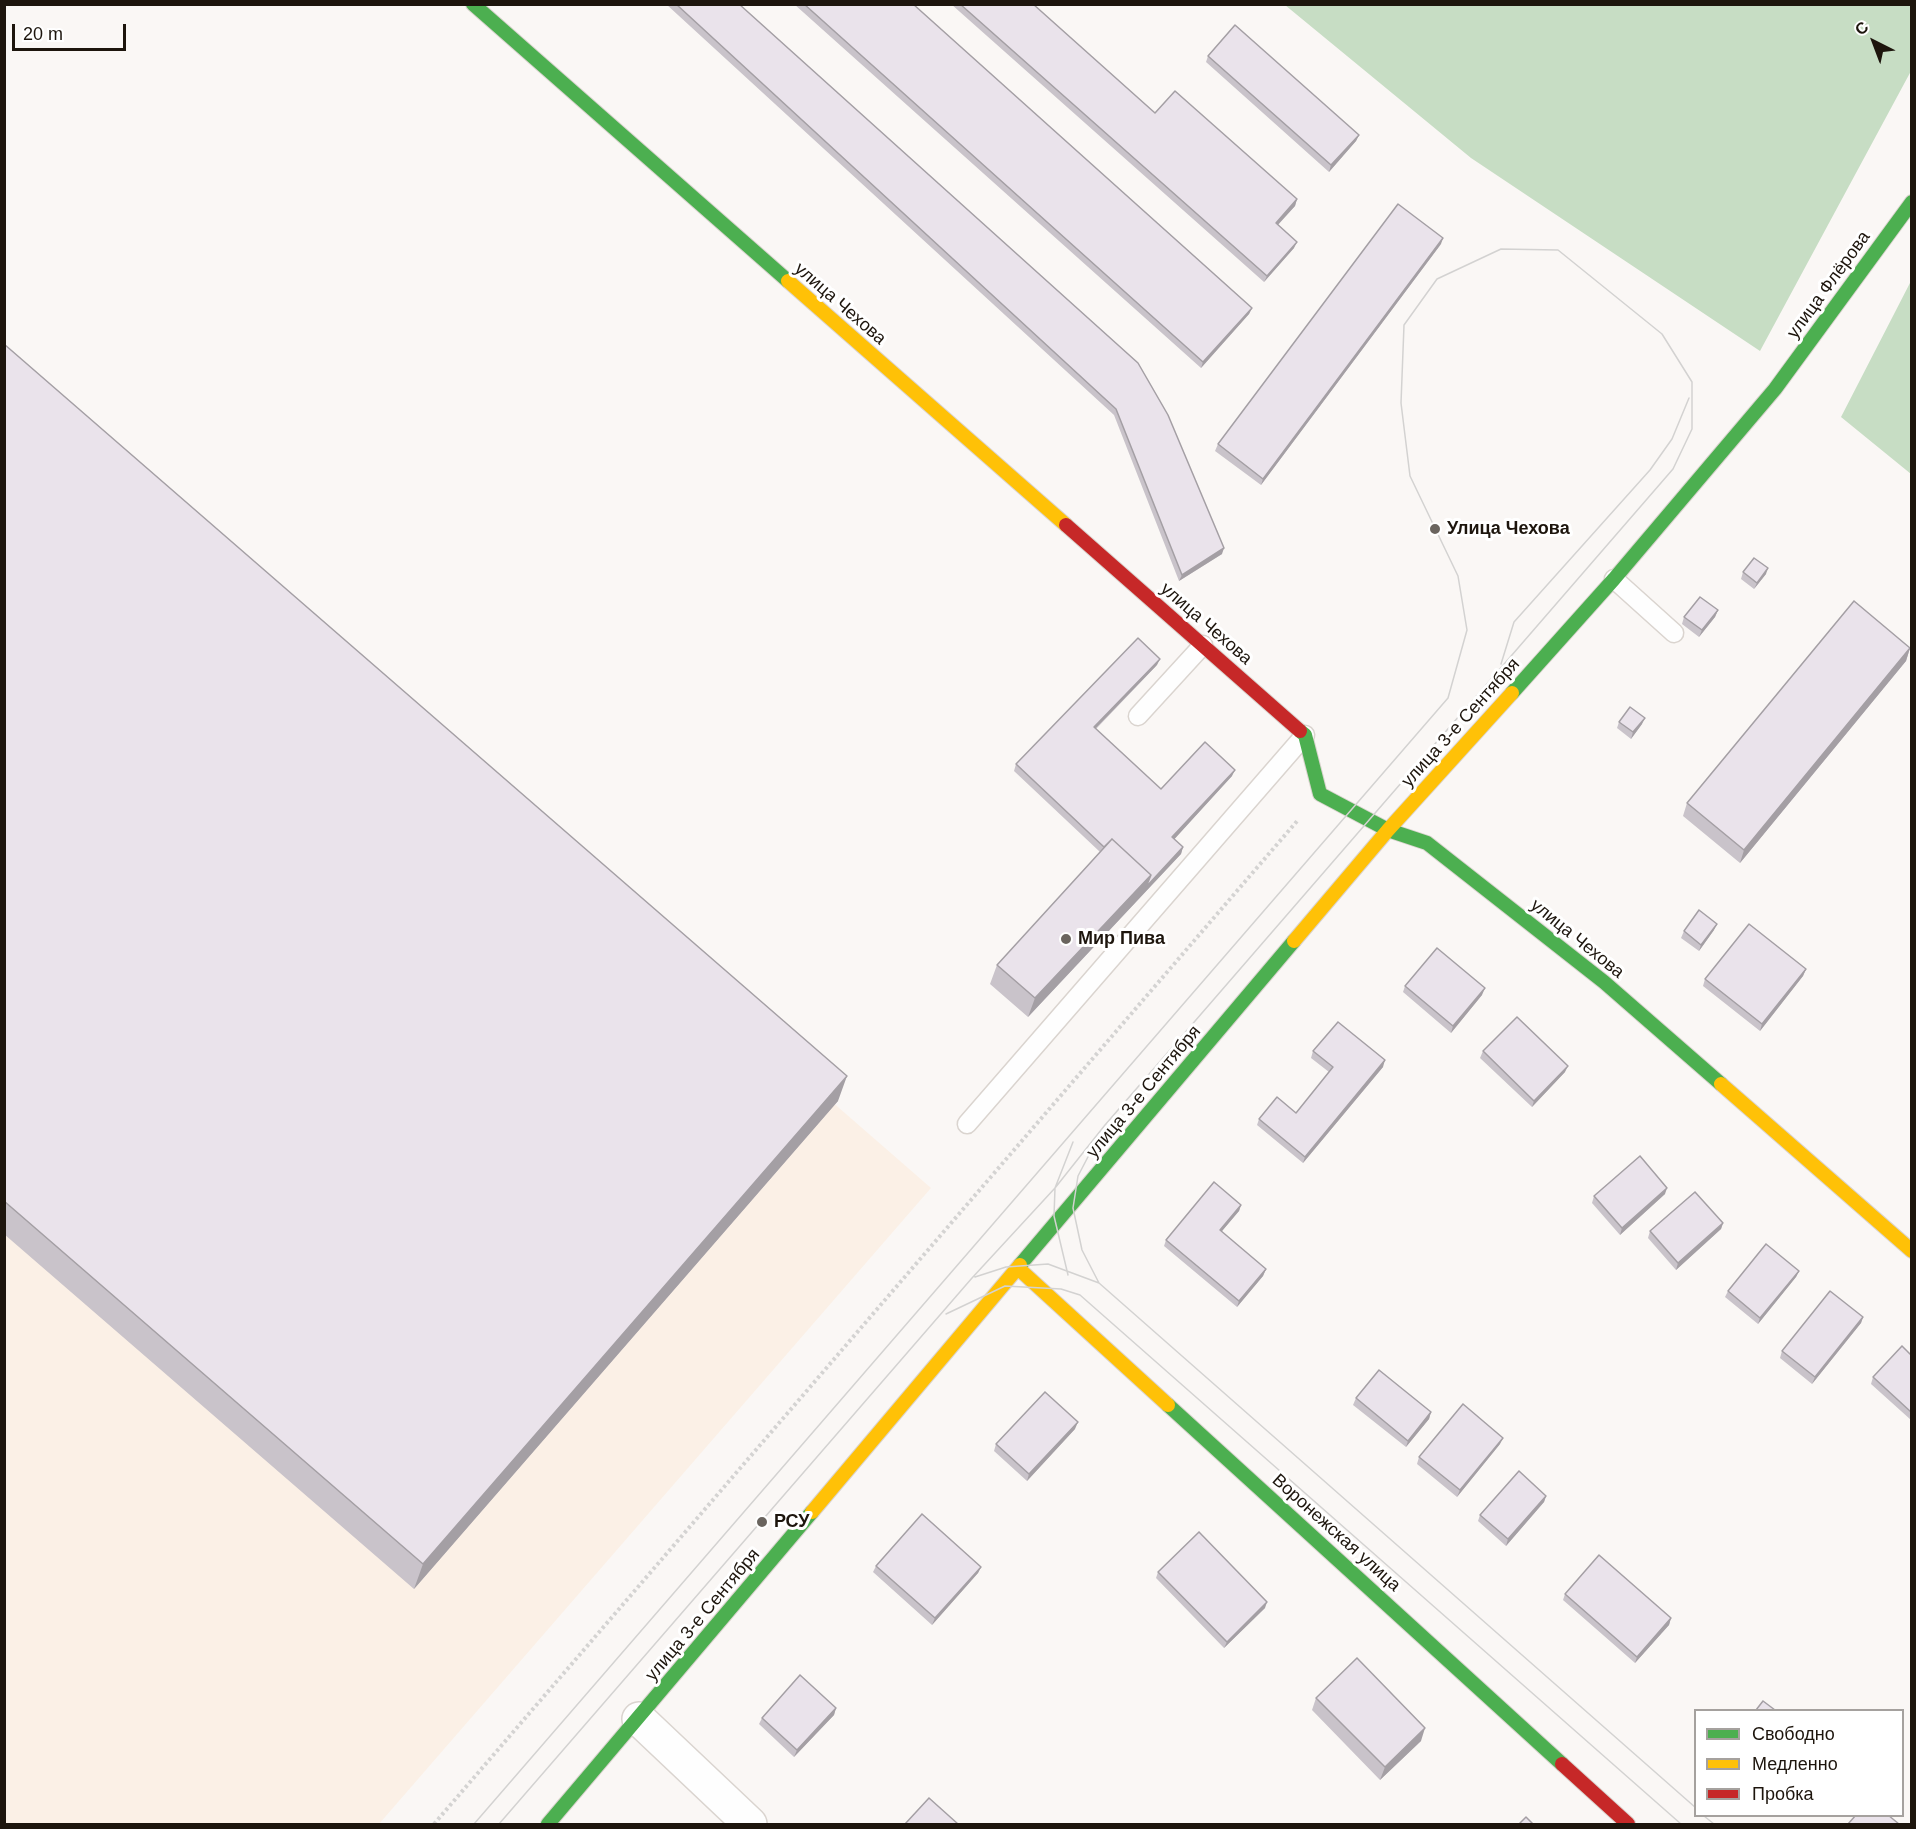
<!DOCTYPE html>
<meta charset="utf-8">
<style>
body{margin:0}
#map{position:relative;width:1916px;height:1829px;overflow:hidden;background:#faf7f5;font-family:Arial,sans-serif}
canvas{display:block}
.frame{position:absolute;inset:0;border:6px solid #1d150d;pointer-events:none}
.legend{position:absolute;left:1694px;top:1709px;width:210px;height:108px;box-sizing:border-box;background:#fff;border:2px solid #a5a19e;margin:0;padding:8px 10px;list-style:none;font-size:18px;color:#1d150d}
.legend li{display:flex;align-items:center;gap:12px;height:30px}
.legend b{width:30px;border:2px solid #a5a19e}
.north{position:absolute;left:1844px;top:12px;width:60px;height:60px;-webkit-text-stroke:4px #fff;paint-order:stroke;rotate:318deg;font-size:16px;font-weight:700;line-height:24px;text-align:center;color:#1d150d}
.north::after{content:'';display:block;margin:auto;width:21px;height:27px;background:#1d150d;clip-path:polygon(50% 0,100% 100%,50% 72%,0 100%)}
.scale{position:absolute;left:12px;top:24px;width:114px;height:27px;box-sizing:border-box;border:3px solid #1d150d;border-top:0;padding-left:8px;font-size:18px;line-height:21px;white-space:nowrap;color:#1d150d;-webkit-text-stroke:4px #fff;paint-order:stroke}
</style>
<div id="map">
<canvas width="1916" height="1829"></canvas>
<div class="frame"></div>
<ul class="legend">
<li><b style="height:8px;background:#4caf50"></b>Свободно</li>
<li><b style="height:8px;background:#ffc107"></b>Медленно</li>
<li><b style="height:8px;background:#c62828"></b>Пробка</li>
</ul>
<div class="north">С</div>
<div class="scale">20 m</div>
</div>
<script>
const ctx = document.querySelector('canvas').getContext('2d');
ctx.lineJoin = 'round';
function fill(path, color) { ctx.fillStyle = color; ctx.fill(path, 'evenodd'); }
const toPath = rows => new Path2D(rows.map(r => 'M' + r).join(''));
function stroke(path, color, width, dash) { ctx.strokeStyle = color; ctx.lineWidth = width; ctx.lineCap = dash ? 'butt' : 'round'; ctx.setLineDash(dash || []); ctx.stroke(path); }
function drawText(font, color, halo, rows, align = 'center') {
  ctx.font = font + ' Arial,sans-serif'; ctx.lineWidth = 6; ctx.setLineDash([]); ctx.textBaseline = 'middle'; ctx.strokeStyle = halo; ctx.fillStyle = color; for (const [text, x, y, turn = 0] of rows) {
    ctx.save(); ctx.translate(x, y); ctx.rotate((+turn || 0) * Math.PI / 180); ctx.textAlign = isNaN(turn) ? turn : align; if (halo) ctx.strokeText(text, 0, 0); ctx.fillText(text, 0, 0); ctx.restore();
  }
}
const built = toPath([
 [4,381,931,1188,379,1824,5,1824]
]);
const forest = toPath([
 [1285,5,1911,5,1911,71,1760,351,1471,158],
 [1911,281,1912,474,1911,474,1841,417]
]);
const path = toPath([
 [434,1824,1298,820]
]);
const lane = toPath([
 [1614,579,1674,633],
 [1138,716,1203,645],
 [967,1124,1305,735]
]);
const street = toPath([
 [639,1719,750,1824]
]);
const fast = toPath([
 [473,4,788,281],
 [1512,693,1614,579,1775,389,1912,202],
 [1300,731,1305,735,1320,794,1388,830,1427,843,1604,982,1721,1084],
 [1020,1265,1294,941],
 [1168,1405,1562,1764],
 [548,1824,812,1512]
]);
const slow = toPath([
 [788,281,1066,525],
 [1294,941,1388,830,1512,693],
 [1721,1084,1912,1251],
 [1019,1269,1168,1405],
 [812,1512,1020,1265]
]);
const jam = toPath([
 [1066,525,1300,731],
 [1562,1764,1628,1824]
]);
const tram = toPath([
 [1501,664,1514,622,1650,470,1672,439,1689,398],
 [1090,1153,1078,1176,1073,1208,1082,1250,1099,1283],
 [1068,1275,1054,1216,1055,1188,1073,1142],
 [975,1277,1006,1267,1048,1264,1099,1283,1696,1808],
 [946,1314,1005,1286,1061,1289,1080,1295,1681,1824],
 [1704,1816,1714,1824],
 [474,1824,1448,698,1467,630,1458,576,1410,476,1401,403,1404,325,1437,279,1501,249,1558,250,1662,334,1692,382,1692,429,1673,469,1105,1125,1055,1188,972,1278,499,1824]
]);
const wall = toPath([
 [666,4,739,4,1138,363,1222,554,1179,581,1114,415],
 [794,4,913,4,1252,308,1249,314,1201,368],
 [951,4,1033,4,1155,113,1297,199,1295,206,1278,225,1294,248,1264,282],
 [1208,56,1359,135,1356,141,1329,172,1206,62],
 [1441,244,1261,485,1215,451,1218,444],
 [4,344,838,1101,414,1589,4,1234],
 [1743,572,1766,574,1754,589,1741,579],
 [1718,610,1715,617,1699,637,1682,624,1684,617],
 [1910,648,1906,661,1740,863,1683,816,1687,803],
 [1157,665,1096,729,1161,789,1232,776,1174,839,1183,847,1181,854,1028,1017,990,984,997,965,1100,852,1014,771,1016,764],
 [1619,722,1642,724,1631,739,1617,728],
 [1714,930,1699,951,1681,938,1684,931],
 [1806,969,1803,976,1760,1031,1703,986,1705,979],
 [1405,986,1482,995,1451,1033,1403,992],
 [1313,1051,1383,1067,1303,1163,1257,1125,1259,1119,1296,1113,1329,1072,1311,1058],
 [1483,1051,1565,1072,1532,1107,1480,1058],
 [1665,1194,1620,1235,1592,1203,1594,1196],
 [1241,1205,1239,1211,1221,1232,1266,1269,1263,1276,1237,1307,1164,1246,1166,1240],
 [1723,1223,1721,1229,1676,1270,1648,1238,1650,1231],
 [1799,1271,1796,1277,1758,1324,1725,1297,1728,1291],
 [1863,1317,1861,1323,1812,1384,1780,1358,1782,1351],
 [1911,1355,1911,1420,1871,1384,1873,1377],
 [1356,1398,1431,1412,1429,1419,1406,1447,1353,1405],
 [1075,1429,1027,1481,994,1451,996,1444],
 [1500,1444,1457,1497,1417,1464,1419,1457],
 [1546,1496,1544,1502,1506,1546,1478,1521,1480,1515],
 [876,1566,981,1567,978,1573,932,1625,873,1572],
 [1158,1572,1265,1608,1224,1648,1156,1578],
 [1565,1594,1671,1618,1669,1625,1635,1663,1563,1600],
 [1316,1698,1421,1741,1380,1780,1312,1710],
 [836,1708,834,1715,794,1757,759,1724,762,1718]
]);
const shadedWall = toPath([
 [1359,135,1356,141,1329,172,1331,165],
 [1297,199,1295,206,1273,230,1276,223],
 [1443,238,1441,244,1261,485,1263,479],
 [1297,242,1294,248,1264,282,1267,276],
 [1252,308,1249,314,1201,368,1203,362],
 [1224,548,1222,554,1179,581,1182,575],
 [1768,568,1766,574,1754,589,1757,583],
 [1718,610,1715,617,1699,637,1702,630],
 [1910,648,1906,661,1740,863,1744,850],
 [1160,659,1157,665,1091,733,1094,727],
 [1645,718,1642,724,1631,739,1633,732],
 [1235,770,1232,776,1170,844,1172,837],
 [1183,847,1181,854,1028,1017,1035,998,1151,875],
 [1717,924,1714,930,1699,951,1701,945],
 [1806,969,1803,976,1760,1031,1762,1024],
 [1485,988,1482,995,1451,1033,1453,1026],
 [1385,1060,1383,1067,1303,1163,1305,1157],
 [1568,1066,1565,1072,1532,1107,1534,1101],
 [847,1076,838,1101,414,1589,423,1564],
 [1667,1188,1665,1194,1620,1235,1622,1228],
 [1241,1205,1239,1211,1217,1237,1220,1230],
 [1723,1223,1721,1229,1676,1270,1678,1263],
 [1266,1269,1263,1276,1237,1307,1239,1301],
 [1799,1271,1796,1277,1758,1324,1760,1318],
 [1863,1317,1861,1323,1812,1384,1815,1377],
 [1431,1412,1429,1419,1406,1447,1408,1441],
 [1078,1422,1075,1429,1027,1481,1029,1474],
 [1503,1438,1500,1444,1457,1497,1460,1490],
 [1546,1496,1544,1502,1506,1546,1508,1539],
 [981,1567,978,1573,932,1625,935,1618],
 [1267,1602,1265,1608,1224,1648,1227,1642],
 [1671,1618,1669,1625,1635,1663,1637,1657],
 [836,1708,834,1715,794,1757,797,1750],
 [1425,1728,1421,1741,1380,1780,1385,1767]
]);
const building = toPath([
 [676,4,739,4,1138,363,1168,415,1224,548,1182,575,1116,409,676,4],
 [804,4,913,4,1252,308,1203,362,804,4],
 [960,4,1033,4,1155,113,1175,91,1297,199,1276,223,1297,242,1267,276,960,4],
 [1235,25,1359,135,1331,165,1208,56,1235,25],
 [1398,204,1443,238,1263,479,1218,444,1398,204],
 [4,344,847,1076,423,1564,4,1201,4,344],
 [1754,558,1768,568,1757,583,1743,572,1754,558],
 [1700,597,1718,610,1702,630,1684,617,1700,597],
 [1854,601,1910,648,1744,850,1687,803,1854,601],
 [1138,638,1160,659,1094,727,1161,789,1205,742,1235,770,1172,837,1183,847,1146,887,1151,875,1112,839,1104,847,1016,764,1138,638],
 [1630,707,1645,718,1633,732,1619,722,1630,707],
 [1112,839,1151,875,1035,998,997,965,1112,839],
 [1699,910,1717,924,1701,945,1684,931,1699,910],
 [1749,924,1806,969,1762,1024,1705,979,1749,924],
 [1437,948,1485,988,1453,1026,1405,986,1437,948],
 [1517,1017,1568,1066,1534,1101,1483,1051,1517,1017],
 [1338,1022,1385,1060,1305,1157,1259,1119,1277,1097,1296,1113,1333,1067,1313,1051,1338,1022],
 [1640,1156,1667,1188,1622,1228,1594,1196,1640,1156],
 [1214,1182,1241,1205,1220,1230,1266,1269,1239,1301,1166,1240,1214,1182],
 [1695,1192,1723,1223,1678,1263,1650,1231,1695,1192],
 [1766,1244,1799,1271,1760,1318,1728,1291,1766,1244],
 [1830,1291,1863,1317,1815,1377,1782,1351,1830,1291],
 [1902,1346,1911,1355,1911,1412,1873,1377,1902,1346],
 [1379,1370,1431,1412,1408,1441,1356,1398,1379,1370],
 [1045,1392,1078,1422,1029,1474,996,1444,1045,1392],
 [1463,1404,1503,1438,1460,1490,1419,1457,1463,1404],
 [1519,1471,1546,1496,1508,1539,1480,1515,1519,1471],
 [922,1514,981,1567,935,1618,876,1566,922,1514],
 [1199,1532,1267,1602,1227,1642,1158,1572,1199,1532],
 [1599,1555,1671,1618,1637,1657,1565,1594,1599,1555],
 [1357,1658,1425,1728,1385,1767,1316,1698,1357,1658],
 [800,1675,836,1708,797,1750,762,1718,800,1675],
 [1763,1701,1775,1710,1756,1710,1763,1701],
 [929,1798,958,1824,905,1824,929,1798],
 [1856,1815,1888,1815,1899,1824,1848,1824,1856,1815],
 [1526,1817,1533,1824,1519,1824,1526,1817]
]);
const markers = [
 [1435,529,6,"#6a645e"],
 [1066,939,6,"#6a645e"],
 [762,1522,6,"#6a645e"]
];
const streetNames = [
 ["улица Флёрова",1829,285,-54],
 ["улица Чехова",840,304,41],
 ["улица Чехова",1206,624,41],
 ["улица 3-е Сентября",1461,723,-48],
 ["улица Чехова",1577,939,39],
 ["улица 3-е Сентября",1144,1092,-50],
 ["Воронежская улица",1336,1533,42],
 ["улица 3-е Сентября",703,1615,-50]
];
const poiNames = [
 ["Улица Чехова",1447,529],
 ["Мир Пива",1078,939],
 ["РСУ",774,1522]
];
fill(built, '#fbf0e6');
fill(forest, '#c7ddc4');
stroke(lane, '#dad4cf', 21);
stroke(street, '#dad4cf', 36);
stroke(fast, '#dad4cf', 16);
stroke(slow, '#dad4cf', 16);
stroke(jam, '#dad4cf', 16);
stroke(path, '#d4d3d2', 4, [3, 3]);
stroke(lane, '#fefefe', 18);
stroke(street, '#fefefe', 33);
stroke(fast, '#4caf50', 14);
stroke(slow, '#ffc107', 14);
stroke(jam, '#c62828', 14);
stroke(tram, '#d3d2d1', 1.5);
fill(wall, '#c9c3ca');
fill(shadedWall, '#a49fa4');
fill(building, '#eae3eb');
stroke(building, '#a49fa4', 1.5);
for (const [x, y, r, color] of markers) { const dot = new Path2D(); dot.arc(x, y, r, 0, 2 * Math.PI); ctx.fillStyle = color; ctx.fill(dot); stroke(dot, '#fff', 2); }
drawText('18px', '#1d150d', '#fff', streetNames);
drawText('bold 18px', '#1d150d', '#fff', poiNames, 'left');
</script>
